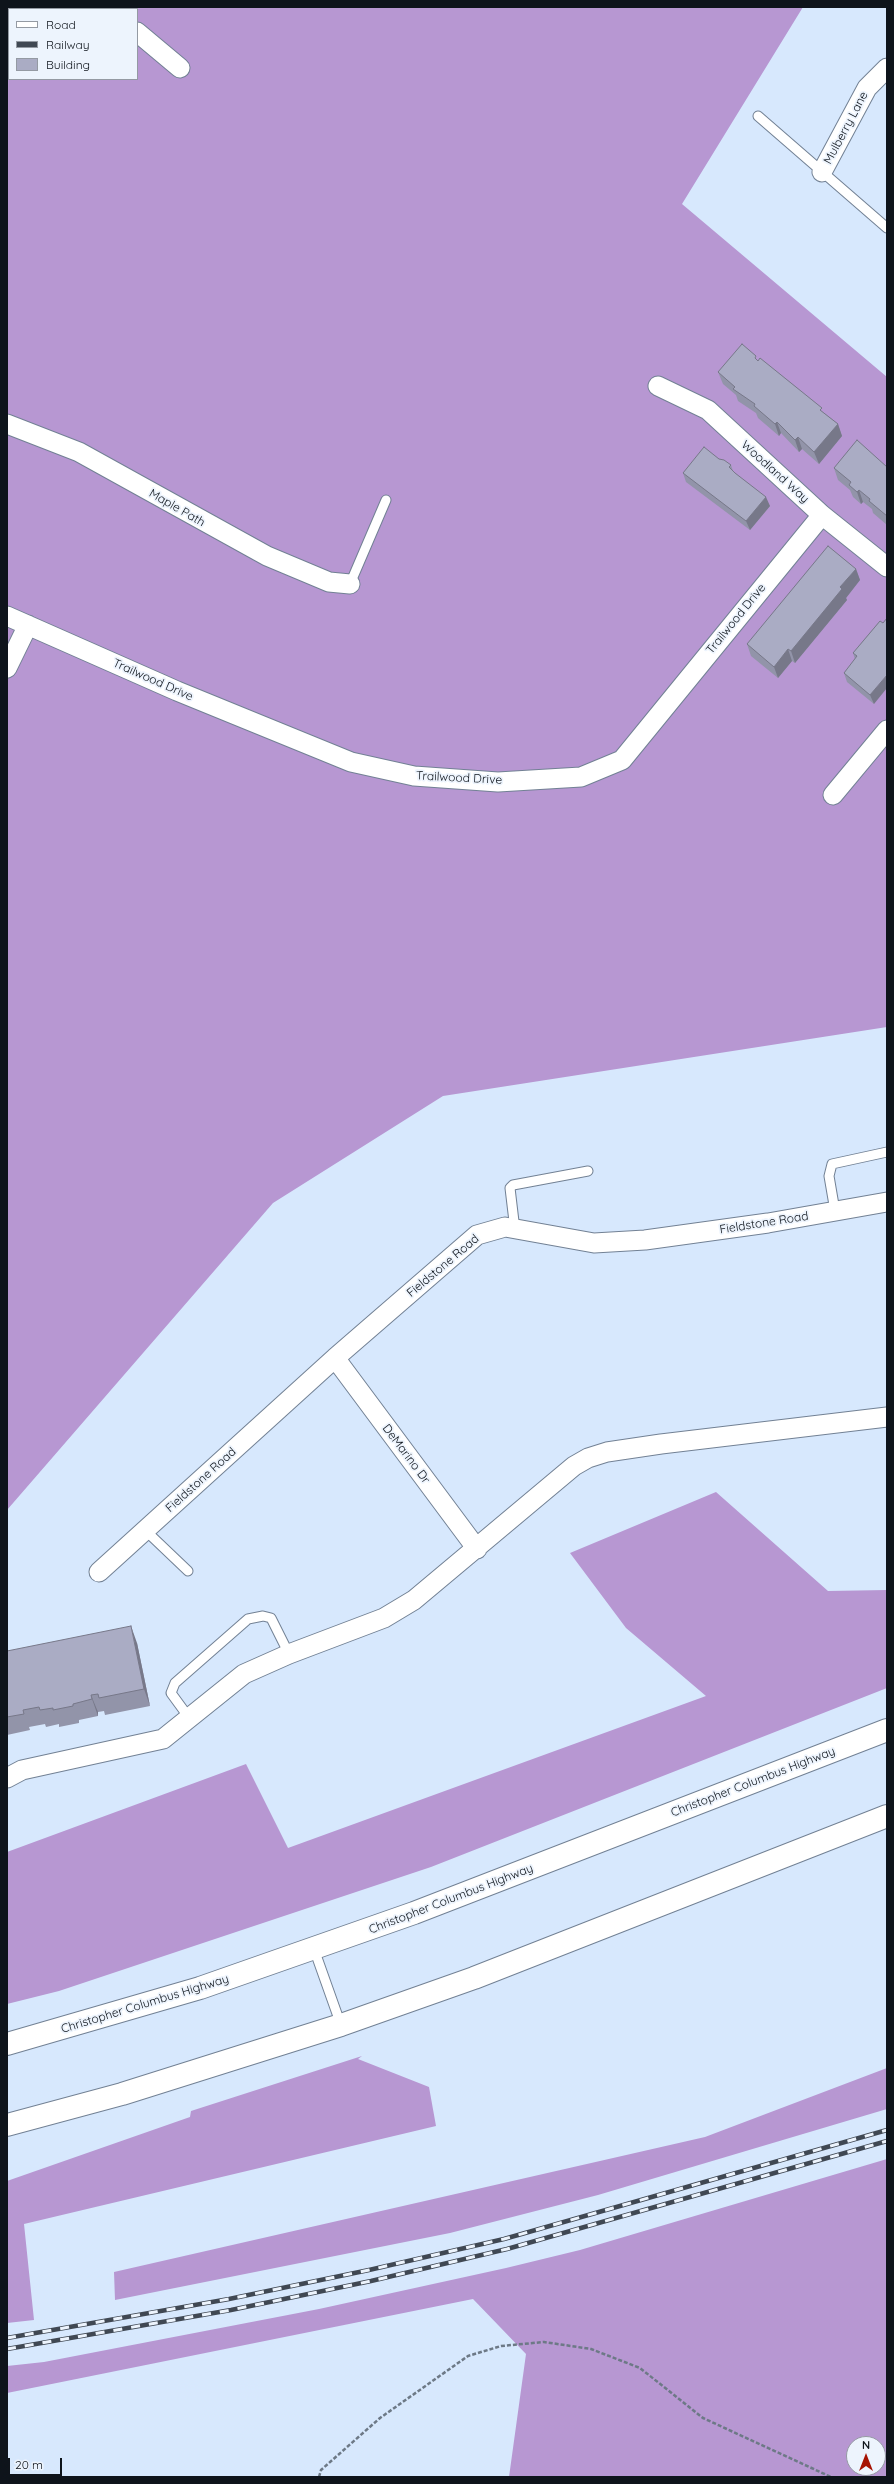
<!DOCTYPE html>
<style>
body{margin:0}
#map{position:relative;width:894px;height:2484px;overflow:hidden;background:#d7e8fd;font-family:Quicksand,sans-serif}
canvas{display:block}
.frame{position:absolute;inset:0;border:8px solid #0e141b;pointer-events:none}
.legend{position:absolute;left:8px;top:8px;width:130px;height:72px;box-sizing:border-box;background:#edf4fd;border:1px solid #949aa3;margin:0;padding:5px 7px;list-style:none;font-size:12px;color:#0e141b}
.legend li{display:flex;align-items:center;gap:8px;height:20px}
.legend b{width:20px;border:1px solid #949aa3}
.north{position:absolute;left:846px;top:2436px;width:40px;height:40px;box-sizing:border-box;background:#edf4fd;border:1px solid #949aa3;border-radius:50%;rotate:0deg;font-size:11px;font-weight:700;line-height:16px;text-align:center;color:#0e141b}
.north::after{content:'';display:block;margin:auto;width:14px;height:18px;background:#a61303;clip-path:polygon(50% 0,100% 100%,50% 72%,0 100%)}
.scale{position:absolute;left:8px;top:2458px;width:54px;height:18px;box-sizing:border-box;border:2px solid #0e141b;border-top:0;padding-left:5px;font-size:12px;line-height:14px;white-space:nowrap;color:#0e141b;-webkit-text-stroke:3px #edf4fd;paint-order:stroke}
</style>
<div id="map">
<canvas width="894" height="2484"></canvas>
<div class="frame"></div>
<ul class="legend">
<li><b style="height:5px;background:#fff"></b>Road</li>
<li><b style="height:5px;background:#404853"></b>Railway</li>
<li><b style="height:11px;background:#aaacc4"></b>Building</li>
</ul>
<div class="north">N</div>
<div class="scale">20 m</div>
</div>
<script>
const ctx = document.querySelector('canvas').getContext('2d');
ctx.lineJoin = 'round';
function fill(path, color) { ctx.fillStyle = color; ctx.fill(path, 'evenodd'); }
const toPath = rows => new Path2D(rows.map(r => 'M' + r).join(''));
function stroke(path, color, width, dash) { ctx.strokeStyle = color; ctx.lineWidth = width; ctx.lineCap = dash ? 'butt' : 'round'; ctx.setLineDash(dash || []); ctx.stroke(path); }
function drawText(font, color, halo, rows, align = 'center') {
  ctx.font = font + ' Quicksand,sans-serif'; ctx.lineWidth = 3.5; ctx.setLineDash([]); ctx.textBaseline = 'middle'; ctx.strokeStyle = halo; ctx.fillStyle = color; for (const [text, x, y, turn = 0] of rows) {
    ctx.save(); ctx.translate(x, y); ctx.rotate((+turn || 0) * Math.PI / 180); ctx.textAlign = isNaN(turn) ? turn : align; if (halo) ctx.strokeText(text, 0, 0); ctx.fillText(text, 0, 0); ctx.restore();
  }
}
const forest = toPath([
 [7,7,803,7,682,204,887,377,887,1027,443,1096,273,1203,7,1510],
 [9,9,137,9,137,79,9,79],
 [716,1492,828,1591,887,1590,887,1688,431,1867,59,1991,7,2004,7,1852,246,1764,288,1848,706,1696,626,1628,570,1553],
 [362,2056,358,2059,429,2087,436,2126,24,2224,34,2320,7,2323,7,2181,190,2117,191,2111],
 [887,2068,887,2109,598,2195,450,2233,115,2300,114,2272,705,2137],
 [887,2159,887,2477,509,2477,526,2354,473,2299,7,2393,7,2366,44,2362,319,2309,506,2268,580,2250],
 [854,2444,878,2444,878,2468,854,2468]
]);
const path = toPath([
 [319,2477,321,2470,380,2418,468,2356,501,2346,544,2342,591,2349,640,2368,703,2418,831,2477]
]);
const service = toPath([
 [758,116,887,228],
 [350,584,386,500],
 [835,1211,829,1176,832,1164,887,1152],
 [515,1230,510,1188,513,1185,588,1171],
 [145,1530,188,1571],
 [190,1719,171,1693,175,1683,248,1619,263,1616,271,1618,289,1654],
 [314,1949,341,2025]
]);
const minor = toPath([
 [107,7,109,9],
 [28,9,29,7],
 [137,32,180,68],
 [7,39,9,36],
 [822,172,867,88,887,68],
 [658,386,708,410,822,515,887,567],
 [7,424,79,452,267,556,329,582,350,584],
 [7,616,177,691,351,762,414,776,498,782,581,777,622,760,822,515],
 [7,668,28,625],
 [833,795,887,730],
 [335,1358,477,1549],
 [99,1572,335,1358,477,1235,505,1227,594,1243,645,1240,768,1223,887,1202],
 [7,1778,22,1770,163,1739,244,1674,289,1654,384,1618,414,1600,574,1466,588,1458,607,1452,661,1444,887,1417]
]);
const motorway = toPath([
 [7,2044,200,1988,414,1913,887,1730],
 [7,2125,122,2094,341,2025,474,1978,887,1816]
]);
const rail = toPath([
 [7,2338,229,2299,369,2270,504,2239,887,2130],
 [7,2349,231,2310,371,2281,507,2249,887,2141]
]);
const wall = toPath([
 [758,361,838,424,842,436,819,464,802,449,799,452,781,433,779,436,758,418,756,413,738,401,736,395,723,384,718,372],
 [719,459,731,465,733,471,770,506,750,530,686,482,683,473],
 [887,467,887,525,873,513,872,509,863,502,861,504,853,497,850,490,838,480,834,468],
 [856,569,860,580,846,598,847,600,795,663,792,661,778,678,751,656,747,644],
 [880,621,874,704,847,682,844,673,855,659,853,653],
 [137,1643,150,1706,105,1715,104,1711,98,1712,98,1716,79,1720,79,1723,59,1727,59,1724,46,1727,45,1724,29,1727,30,1730,7,1735,7,1651]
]);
const shadedWall = toPath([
 [777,422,781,433,779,436,775,424],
 [838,424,842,436,819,464,814,452],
 [798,437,802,449,799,452,795,440],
 [859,490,863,502,861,504,857,492],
 [766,497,770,506,750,530,746,521],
 [856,569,860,580,846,598,847,600,795,663,791,651,840,587],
 [788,649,792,661,778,678,774,667],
 [887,675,887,688,874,704,870,695],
 [131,1626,137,1643,150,1706,144,1689],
 [91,1695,98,1712,98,1716,92,1699]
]);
const building = toPath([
 [742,344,756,356,755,358,758,361,760,358,822,408,820,410,838,424,814,452,798,437,795,440,777,422,775,424,754,406,755,404,733,389,735,387,718,372,742,344],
 [857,440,887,467,887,516,869,501,870,499,859,490,857,492,849,485,851,482,834,468,857,440],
 [704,447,719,459,724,460,731,465,729,467,735,473,766,497,746,521,683,473,704,447],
 [828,546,856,569,840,587,842,589,791,651,788,649,774,667,747,644,828,546],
 [887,618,887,675,870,695,844,673,857,656,853,653,880,621,883,623,887,618],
 [131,1626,144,1689,99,1698,98,1694,91,1695,92,1699,73,1704,73,1706,53,1710,53,1708,40,1710,39,1707,23,1710,24,1714,7,1717,7,1651,131,1626]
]);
const streetNames = [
 ["Mulberry Lane",846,128,-62],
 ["Woodland Way",775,472,42],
 ["Maple Path",177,508,30],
 ["Trailwood Drive",736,619,-51],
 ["Trailwood Drive",153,680,24],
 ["Trailwood Drive",459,778,3],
 ["Fieldstone Road",764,1223,-9],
 ["Fieldstone Road",443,1266,-40],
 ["DeMarino Dr",406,1454,53],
 ["Fieldstone Road",201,1480,-42],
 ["Christopher Columbus Highway",753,1782,-21],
 ["Christopher Columbus Highway",451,1899,-21],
 ["Christopher Columbus Highway",145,2004,-17]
];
fill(forest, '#b797d2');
stroke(service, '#728194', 11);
stroke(minor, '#728194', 21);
stroke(motorway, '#728194', 24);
stroke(path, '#6d7986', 2.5, [4, 2]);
stroke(service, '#fff', 9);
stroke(minor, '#fff', 19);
stroke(motorway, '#fff', 22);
stroke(rail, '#404853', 4.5);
stroke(rail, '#edf4fd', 3, [9]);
fill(wall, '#9294a9');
fill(shadedWall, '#777889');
fill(building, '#aaacc4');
stroke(building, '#777889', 1);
drawText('12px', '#0e141b', '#edf4fd', streetNames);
</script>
